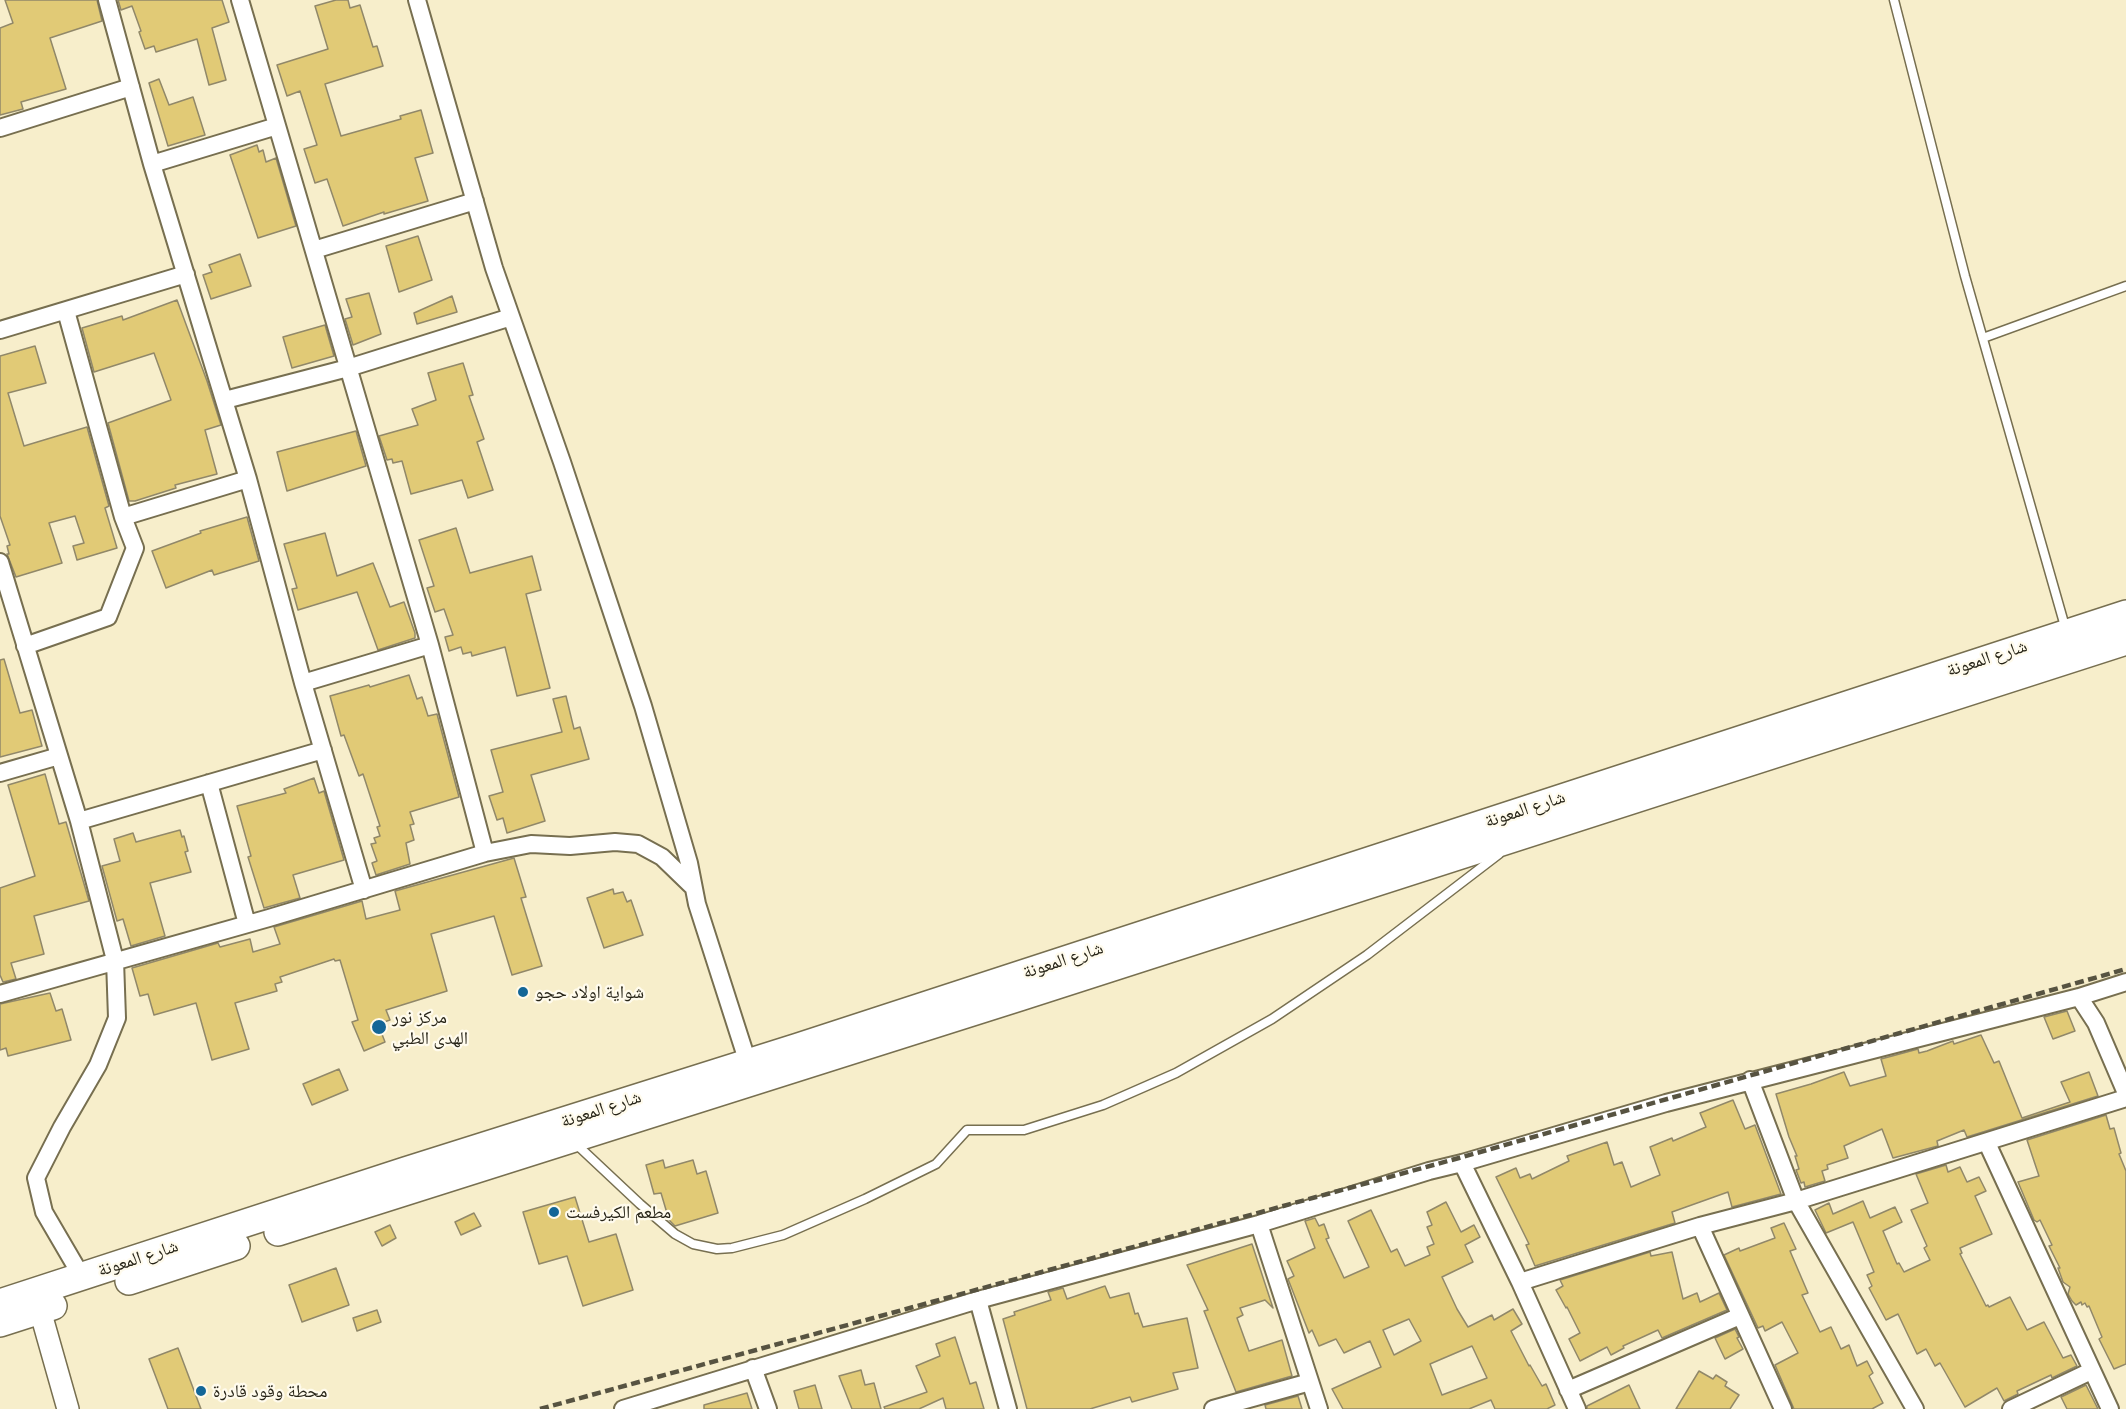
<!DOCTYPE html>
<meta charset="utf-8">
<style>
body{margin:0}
canvas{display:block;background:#f7eecb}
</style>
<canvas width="2126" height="1409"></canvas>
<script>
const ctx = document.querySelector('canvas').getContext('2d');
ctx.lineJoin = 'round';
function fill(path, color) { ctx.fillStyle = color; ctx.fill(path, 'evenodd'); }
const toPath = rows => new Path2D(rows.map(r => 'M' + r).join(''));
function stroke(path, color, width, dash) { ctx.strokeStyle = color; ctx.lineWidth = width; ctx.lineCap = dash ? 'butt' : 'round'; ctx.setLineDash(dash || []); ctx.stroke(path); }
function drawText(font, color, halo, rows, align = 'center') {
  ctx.font = font + ' "Golos Text","Noto Naskh Arabic",sans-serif'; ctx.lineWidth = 4.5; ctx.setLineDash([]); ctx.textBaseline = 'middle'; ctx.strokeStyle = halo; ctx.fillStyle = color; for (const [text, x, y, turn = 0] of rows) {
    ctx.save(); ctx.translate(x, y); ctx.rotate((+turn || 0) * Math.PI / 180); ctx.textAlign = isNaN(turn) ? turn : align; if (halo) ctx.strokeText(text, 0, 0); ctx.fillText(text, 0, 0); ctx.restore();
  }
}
const building = toPath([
 [5,0,97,0,102,21,50,38,66,89,21,102,23,109,0,115,0,28,13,23,5,0],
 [118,0,222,0,229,22,212,28,226,80,209,85,197,39,156,52,154,46,145,49,139,32,141,31,132,6,121,10,118,0],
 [336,0,348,0,350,8,360,5,373,47,377,46,383,66,325,84,341,136,401,119,400,116,421,110,433,153,415,158,428,201,384,214,384,212,343,226,327,179,315,183,304,149,317,145,300,91,287,96,277,65,328,49,315,6,336,0],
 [159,79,169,105,193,97,205,135,168,146,149,83,159,79],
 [257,145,259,152,263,150,266,162,276,158,296,226,258,238,230,155,257,145],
 [418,236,432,280,399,292,386,246,418,236],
 [240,254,251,286,211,299,203,275,212,272,209,265,240,254],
 [369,293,381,334,353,345,345,319,352,317,346,299,369,293],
 [452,296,457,312,417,324,414,313,452,296],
 [177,300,207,381,221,425,205,430,217,474,175,485,176,488,135,501,129,501,108,423,171,400,154,353,94,372,82,328,122,316,123,320,177,300],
 [325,325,334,356,292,368,283,337,325,325],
 [35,346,46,383,8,393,24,446,87,427,109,506,105,508,117,548,77,560,73,546,84,543,75,516,49,523,62,563,16,577,7,554,9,554,7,546,10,545,0,516,0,356,35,346],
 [463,363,473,395,469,396,484,439,477,442,493,490,468,498,462,480,411,494,402,461,393,463,392,459,387,460,379,436,418,425,412,409,436,400,428,373,463,363],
 [356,431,366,466,287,491,277,452,356,431],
 [247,517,259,561,214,575,212,570,166,588,152,551,201,533,200,531,247,517],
 [456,528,470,573,532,556,541,590,526,594,550,688,517,696,505,647,472,656,471,652,463,654,461,647,449,651,445,637,453,635,444,609,435,612,427,588,434,586,419,540,456,528],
 [325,533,337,576,373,563,390,607,404,602,415,633,415,638,378,650,357,592,298,610,292,589,297,588,284,544,325,533],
 [4,659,20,713,32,710,42,746,0,757,0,660,4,659],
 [409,675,417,699,422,697,428,716,437,714,459,797,410,812,414,824,410,825,414,840,406,843,410,864,376,875,372,863,377,861,371,844,376,843,374,838,380,836,377,827,380,826,363,774,359,776,344,735,341,736,330,696,369,685,370,687,409,675],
 [566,696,574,729,580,727,589,759,531,775,545,821,507,833,503,818,497,820,489,796,503,792,491,750,562,732,553,699,566,696],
 [45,774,59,824,66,822,89,901,34,916,44,954,11,963,16,979,3,982,0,975,0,888,35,876,8,785,45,774],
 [314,778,319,793,324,791,344,860,293,875,300,898,264,908,248,857,251,856,237,806,286,793,284,789,314,778],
 [180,830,182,837,184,836,188,851,185,852,191,872,150,883,165,936,131,946,123,919,117,921,102,866,120,861,114,839,133,833,136,842,180,830],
 [514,858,526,897,521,898,542,966,512,975,494,916,431,934,447,991,386,1010,390,1020,378,1024,385,1042,364,1051,352,1022,358,1020,340,960,335,961,334,959,280,977,282,982,275,984,277,991,235,1003,249,1049,212,1060,196,1003,154,1015,148,994,140,996,132,968,218,943,220,947,250,939,253,952,280,944,274,927,362,901,366,919,400,910,395,891,514,858],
 [613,889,614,894,623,892,627,902,631,900,643,935,604,948,587,898,613,889],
 [50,993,56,1011,62,1009,71,1040,8,1056,6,1048,0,1050,0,1004,50,993],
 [2067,1011,2075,1031,2053,1039,2044,1017,2067,1011],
 [1981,1035,1994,1063,1999,1061,2022,1118,2070,1102,2061,1082,2089,1072,2098,1096,1967,1137,1964,1130,1937,1141,1938,1146,1893,1158,1882,1129,1844,1146,1848,1158,1827,1165,1828,1169,1822,1171,1825,1181,1805,1187,1804,1182,1801,1183,1796,1170,1799,1169,1795,1156,1797,1156,1789,1137,1776,1094,1811,1084,1844,1072,1850,1086,1886,1076,1881,1059,1918,1049,1919,1053,1927,1051,1953,1041,1954,1044,1981,1035],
 [339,1069,348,1090,312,1105,303,1084,339,1069],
 [1733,1100,1745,1129,1755,1125,1781,1194,1732,1207,1728,1192,1672,1212,1675,1223,1535,1266,1526,1245,1529,1244,1496,1177,1516,1168,1520,1178,1530,1174,1532,1179,1569,1161,1567,1156,1607,1142,1614,1165,1622,1162,1631,1187,1660,1175,1650,1147,1672,1138,1673,1141,1706,1127,1700,1113,1733,1100],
 [2106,1115,2110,1129,2114,1128,2121,1153,2119,1154,2126,1171,2126,1364,2114,1369,2099,1339,2102,1337,2089,1306,2087,1307,2085,1303,2082,1305,2081,1302,2076,1305,2072,1301,2068,1294,2070,1287,2063,1282,2058,1268,2060,1268,2049,1246,2052,1245,2040,1220,2037,1222,2034,1220,2018,1182,2039,1176,2027,1140,2106,1115],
 [663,1160,665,1168,693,1160,697,1174,706,1171,718,1213,675,1226,669,1220,661,1193,654,1194,646,1165,663,1160],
 [1946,1165,1948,1172,1960,1167,1967,1182,1979,1177,1986,1191,1975,1196,1992,1234,1960,1248,1962,1253,1960,1254,1986,1306,1988,1305,1989,1307,2010,1297,2027,1330,2044,1322,2063,1358,2071,1355,2077,1366,2052,1378,2051,1375,2017,1391,2018,1394,2004,1401,1997,1388,1965,1407,1940,1363,1935,1366,1926,1349,1917,1354,1898,1314,1886,1320,1869,1288,1872,1286,1867,1275,1874,1272,1853,1222,1826,1233,1815,1210,1829,1203,1833,1214,1863,1201,1870,1218,1895,1207,1902,1222,1883,1231,1897,1264,1899,1263,1904,1272,1930,1260,1924,1248,1927,1246,1911,1210,1928,1203,1916,1174,1946,1165],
 [575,1197,589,1242,616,1234,633,1290,583,1306,567,1256,539,1264,523,1212,575,1197],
 [1446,1202,1461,1232,1474,1225,1480,1237,1465,1245,1473,1262,1442,1277,1457,1309,1468,1327,1492,1315,1494,1320,1513,1309,1522,1324,1511,1331,1529,1366,1530,1365,1542,1386,1546,1384,1555,1405,1547,1409,1495,1409,1491,1400,1469,1409,1343,1409,1332,1389,1381,1367,1370,1341,1344,1353,1336,1339,1319,1346,1312,1330,1309,1333,1288,1279,1294,1276,1287,1261,1315,1248,1305,1221,1315,1218,1319,1226,1324,1224,1329,1238,1326,1239,1344,1278,1369,1267,1348,1221,1371,1210,1391,1252,1397,1249,1405,1266,1430,1255,1427,1247,1434,1244,1427,1227,1432,1225,1427,1212,1446,1202],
 [1409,1319,1421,1341,1394,1355,1383,1330,1409,1319],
 [1472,1346,1487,1378,1442,1395,1430,1364,1472,1346],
 [474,1213,481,1226,461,1235,455,1222,474,1213],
 [1784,1223,1796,1249,1790,1251,1808,1293,1802,1295,1820,1332,1831,1327,1841,1349,1849,1345,1857,1366,1867,1361,1873,1373,1869,1376,1883,1403,1872,1409,1794,1409,1775,1365,1798,1353,1782,1322,1765,1331,1763,1326,1758,1328,1724,1255,1739,1248,1740,1251,1775,1238,1771,1228,1784,1223],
 [390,1225,396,1238,382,1246,375,1232,390,1225],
 [1252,1244,1273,1308,1265,1300,1240,1308,1243,1315,1237,1318,1249,1351,1282,1340,1292,1376,1236,1392,1204,1311,1208,1310,1187,1265,1252,1244],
 [1650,1252,1651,1256,1672,1252,1683,1299,1697,1293,1700,1302,1719,1293,1727,1310,1662,1338,1658,1330,1623,1346,1624,1348,1611,1355,1607,1347,1580,1361,1569,1339,1580,1333,1567,1307,1566,1308,1556,1290,1563,1286,1560,1280,1650,1252],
 [336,1268,349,1305,302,1322,289,1285,336,1268],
 [1105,1286,1110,1298,1129,1293,1135,1314,1138,1313,1143,1327,1187,1318,1198,1368,1173,1373,1178,1389,1132,1402,1130,1397,1090,1409,1027,1409,1003,1319,1015,1315,1014,1312,1051,1300,1048,1292,1063,1288,1067,1299,1105,1286],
 [377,1310,381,1322,357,1331,353,1318,377,1310],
 [1735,1329,1739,1337,1737,1338,1743,1349,1725,1359,1715,1338,1735,1329],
 [955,1337,970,1384,976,1382,984,1409,946,1409,943,1398,919,1409,885,1409,884,1407,927,1392,916,1366,940,1356,936,1344,955,1337],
 [178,1348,201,1409,168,1409,149,1359,178,1348],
 [861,1370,865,1385,874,1383,881,1409,852,1409,839,1376,861,1370],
 [1699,1371,1713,1379,1716,1375,1727,1382,1725,1386,1739,1395,1730,1409,1676,1409,1699,1371],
 [815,1385,822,1409,799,1409,794,1391,815,1385],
 [1629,1385,1640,1409,1587,1409,1587,1406,1629,1385],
 [2086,1385,2098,1409,2067,1409,2061,1397,2086,1385],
 [747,1393,752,1409,704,1409,704,1405,747,1393],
 [1298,1396,1302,1409,1266,1409,1265,1405,1298,1396]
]);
const service = toPath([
 [1894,0,1965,276,2066,630],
 [1983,338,2126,286],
 [575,1143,640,1204,675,1234,693,1244,717,1249,732,1248,783,1235,865,1199,936,1164,967,1130,1024,1130,1103,1105,1176,1073,1272,1019,1367,955,1499,854]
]);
const minor = toPath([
 [107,0,152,164,248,479,303,683,364,890],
 [240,0,430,645,485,853],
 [417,0,494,268,562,462,643,706,689,863,697,904,748,1063],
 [0,128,131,87],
 [152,164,277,126],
 [314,250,475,201],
 [0,330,186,274],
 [225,400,348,368,511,317],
 [123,517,248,479],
 [0,562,79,821,115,960,117,1018,98,1065,62,1127,36,1178,44,1212,82,1277],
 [25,646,108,617,135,548,123,517,66,311],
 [303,683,430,645],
 [0,773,59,756],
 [209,783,247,924],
 [79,821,323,750],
 [0,994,269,918,485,853,531,844,570,846,615,842,638,844,662,857,692,886],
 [2079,997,2096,1023,2126,1093],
 [1750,1080,1796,1201,1915,1409],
 [1987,1143,2110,1409],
 [1462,1163,1520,1282,1577,1409],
 [1259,1224,1319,1409],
 [1700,1226,1783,1409],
 [1520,1282,1700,1226,1796,1201,2126,1098],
 [978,1300,1008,1409],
 [753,1368,768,1409],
 [1568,1390,1740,1316],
 [623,1409,978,1300,1259,1224,1429,1171,1462,1163,1666,1103,2079,997,2126,982],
 [1213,1409,1310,1382],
 [2011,1409,2091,1371]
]);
const tertiary = toPath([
 [36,1296,68,1409]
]);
const trunk = toPath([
 [278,1232,1020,997,2126,641],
 [129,1281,236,1246],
 [0,1303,405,1171,798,1047,2126,614],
 [0,1323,53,1306]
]);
const rail = toPath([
 [540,1409,1459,1158,2126,969]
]);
const markers = [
 [523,992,6,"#136697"],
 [379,1027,8,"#136697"],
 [554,1212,6,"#136697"],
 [201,1391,6,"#136697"]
];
const streetNames = [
 ["شارع المعونة",1987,658,-18],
 ["شارع المعونة",1525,809,-18],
 ["شارع المعونة",1063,960,-18],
 ["شارع المعونة",601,1109,-18],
 ["شارع المعونة",138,1258,-18]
];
const poiNames = [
 ["شواية اولاد حجو",535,992],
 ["مركز نور",392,1017],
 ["الهدى الطبي",392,1038],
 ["مطعم الكيرفست",566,1212],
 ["محطة وقود قادرة",213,1391]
];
fill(building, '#e1ca76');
stroke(building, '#918869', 1.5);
stroke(service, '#776f50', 11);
stroke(minor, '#776f50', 20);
stroke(tertiary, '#776f50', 24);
stroke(trunk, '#776f50', 30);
stroke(service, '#fff', 8);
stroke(minor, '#fff', 16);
stroke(tertiary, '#fff', 21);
stroke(trunk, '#fff', 27);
stroke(rail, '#575341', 4.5, [9, 4.5]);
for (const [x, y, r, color] of markers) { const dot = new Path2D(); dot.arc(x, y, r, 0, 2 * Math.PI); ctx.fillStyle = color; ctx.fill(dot); stroke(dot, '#fffbed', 2); }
drawText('18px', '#282518', '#fffbed', streetNames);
drawText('18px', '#282518', '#fffbed', poiNames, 'left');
</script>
